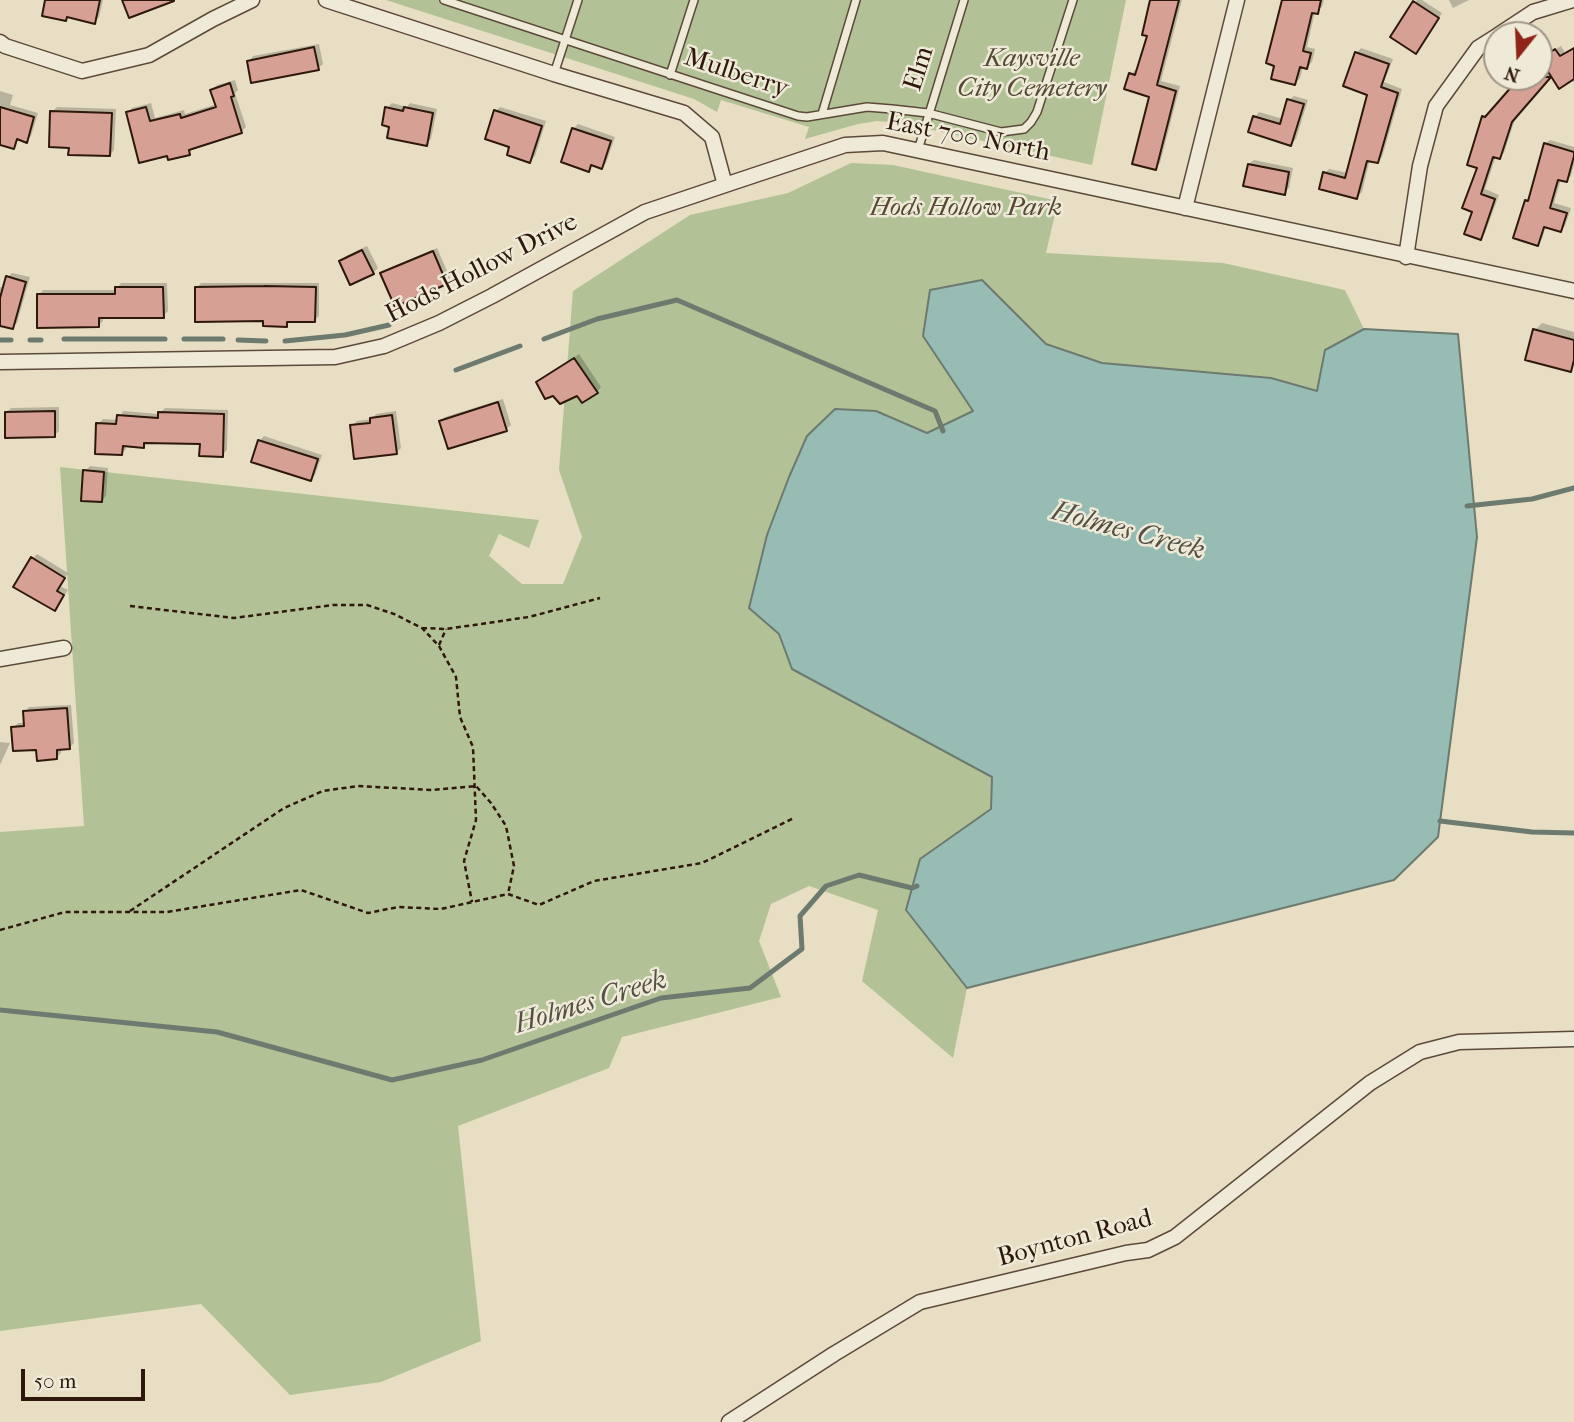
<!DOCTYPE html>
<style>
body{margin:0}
#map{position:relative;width:1574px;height:1422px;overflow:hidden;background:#e7dec3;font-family:"IM FELL French Canon",serif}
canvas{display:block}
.north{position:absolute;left:1483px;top:21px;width:70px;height:70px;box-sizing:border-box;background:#efead8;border:2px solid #a29686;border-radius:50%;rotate:198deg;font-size:19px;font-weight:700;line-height:28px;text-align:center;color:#2e170b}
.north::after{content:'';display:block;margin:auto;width:24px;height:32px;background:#8f2418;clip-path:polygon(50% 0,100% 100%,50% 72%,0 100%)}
.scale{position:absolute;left:21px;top:1369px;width:124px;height:32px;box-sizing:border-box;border:4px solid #2e170b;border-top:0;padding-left:9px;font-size:21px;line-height:24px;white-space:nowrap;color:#2e170b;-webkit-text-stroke:5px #efead8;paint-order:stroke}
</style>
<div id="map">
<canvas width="1574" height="1422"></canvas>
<div class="north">N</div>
<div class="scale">50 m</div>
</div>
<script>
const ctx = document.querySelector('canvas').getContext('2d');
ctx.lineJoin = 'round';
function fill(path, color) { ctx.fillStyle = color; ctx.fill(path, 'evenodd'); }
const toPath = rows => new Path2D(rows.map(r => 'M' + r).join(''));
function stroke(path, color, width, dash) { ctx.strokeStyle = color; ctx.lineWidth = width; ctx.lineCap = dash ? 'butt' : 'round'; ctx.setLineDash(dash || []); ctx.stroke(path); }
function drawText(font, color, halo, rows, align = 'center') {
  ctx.font = font + ' "IM FELL French Canon",serif'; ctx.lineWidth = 5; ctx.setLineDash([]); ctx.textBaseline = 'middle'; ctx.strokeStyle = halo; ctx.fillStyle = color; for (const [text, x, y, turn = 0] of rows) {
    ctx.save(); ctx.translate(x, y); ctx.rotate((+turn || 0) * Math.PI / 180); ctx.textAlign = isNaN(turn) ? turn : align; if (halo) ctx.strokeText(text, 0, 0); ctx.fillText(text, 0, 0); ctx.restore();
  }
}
const green = toPath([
 [386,0,1126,0,1092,165,901,123,877,121,858,124,805,139,809,127,721,100,717,112,694,99],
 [851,163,893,165,1058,201,1046,253,1223,263,1345,290,1364,329,1325,350,1317,391,1271,378,1102,363,1046,344,982,280,923,336,974,411,927,433,876,411,750,608,779,634,792,669,992,777,991,809,920,859,906,910,967,988,953,1058,862,981,878,910,809,886,771,904,759,941,781,997,622,1037,609,1068,458,1126,481,1341,381,1382,290,1395,201,1304,0,1331,0,832,84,826,60,467,539,520,529,548,499,534,489,556,522,584,563,584,582,537,559,470,573,291,690,215,788,193]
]);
const water = toPath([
 [982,280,1046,344,1102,363,1271,378,1317,391,1325,350,1364,329,1458,334,1477,537,1438,837,1394,880,967,988,906,910,920,859,991,809,992,777,792,669,779,634,749,608,767,535,789,477,807,436,835,409,876,411,927,433,973,411,923,336,930,290,982,280]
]);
const shadow = toPath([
 [47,0,103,0,99,17,94,22,69,16,65,20],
 [1152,0,1182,0,1161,81,1180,86,1160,163,1155,168,1151,96,1131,74,1136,69,1138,70,1150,35],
 [1292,0,1324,0,1322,7,1315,11,1307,47,1315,49,1312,62,1307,67,1303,66,1300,78,1295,83],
 [1417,0,1422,0,1442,13,1416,52,1414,3],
 [1449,0,1469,0,1453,8],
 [319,44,323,64,318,68,249,61,253,56],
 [1561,46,1565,53,1574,48,1574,82,1552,74,1516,116,1504,153,1499,157,1496,156,1485,189,1499,195,1485,233,1480,238,1474,211,1484,117,1490,113,1522,77,1539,77,1539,59],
 [1361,48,1393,59,1384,82,1402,89,1382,157,1377,161,1370,159,1362,192,1357,197,1325,173,1329,169,1348,173,1369,94,1357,53],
 [235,80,238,90,235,93,246,127,241,132,194,147,189,153,128,113,132,108,151,103,155,118,184,110,185,114,217,104,212,90,217,85],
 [0,91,13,95,10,105,38,113,31,136,26,141,19,138,13,147,0,143],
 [1294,96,1308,100,1296,139,1291,144,1255,117,1259,112,1283,119,1289,100],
 [392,103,407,107,410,103,437,109,431,139,426,144,392,125,387,108],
 [57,107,116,109,114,150,110,155,71,146,52,112],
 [500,107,546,121,535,156,530,161,512,146,496,111],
 [578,124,615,137,606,163,602,167,593,164,588,170,573,129],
 [1550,140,1574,147,1574,164,1571,176,1566,180,1561,179,1554,203,1571,208,1565,226,1561,230,1546,226,1542,239,1537,244,1527,201,1530,197,1545,144],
 [1254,160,1293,168,1289,188,1284,193,1249,164],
 [367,246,378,268,373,273,341,261,346,256],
 [437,248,450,278,446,283,383,274,387,269],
 [12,273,30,277,17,323,12,327,0,324,0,287,5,288,8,277],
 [121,283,167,283,168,311,163,316,103,317,103,321,98,326,39,295,43,290,116,290],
 [201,283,319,283,319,316,314,320,291,320,286,325,265,320,197,288],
 [1542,323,1574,332,1574,366,1570,370,1535,330],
 [579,354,601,387,597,392,578,394,543,378],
 [503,399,511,425,506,429,441,422,445,417],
 [59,407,59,431,55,435,7,412,11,408],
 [165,408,228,410,227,450,222,455,202,443,148,441,143,446,126,445,126,449,121,454,98,424,103,419,119,420,123,411,159,414],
 [396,411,401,448,396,453,352,426,357,421,372,419,376,414],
 [264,436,322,455,315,475,311,479,259,441],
 [90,466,108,468,106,496,101,501,85,471],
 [37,554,68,573,60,586,68,590,55,609,32,559],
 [71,705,74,743,69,748,61,748,61,753,57,757,38,748,13,728,18,723,25,723,25,712,29,707],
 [0,742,10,743,0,765]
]);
const stream = toPath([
 [64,339,165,339],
 [184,339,223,339],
 [544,339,597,319,677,300,935,411,943,431],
 [0,340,11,340],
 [30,340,41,340],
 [238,340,266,341],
 [285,341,345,335,389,325],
 [456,370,520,346],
 [1467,506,1532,499,1574,488],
 [1440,821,1532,832,1574,833],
 [0,1010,217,1032,392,1080,482,1060,661,998,750,988,802,949,800,916,826,886,859,875,912,888,917,886]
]);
const building = toPath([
 [45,0,100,0,95,24,67,17,66,21,42,16,45,0],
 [122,0,174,0,174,1,129,18,122,0],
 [1150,0,1179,0,1157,85,1176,91,1156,170,1132,164,1149,97,1124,89,1129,73,1135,75,1147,36,1142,35,1150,0],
 [1282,0,1321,0,1318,14,1312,13,1303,51,1311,53,1307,69,1300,67,1295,85,1271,79,1274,66,1266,63,1282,0],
 [1413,1,1439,18,1416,54,1390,37,1413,1],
 [314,47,319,70,251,83,247,61,314,47],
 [1574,48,1574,79,1559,89,1540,59,1555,49,1560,56,1574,48],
 [1355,52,1389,64,1381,87,1398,93,1378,163,1367,161,1357,199,1319,189,1323,172,1345,178,1367,95,1343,86,1355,52],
 [1520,77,1551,77,1512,122,1500,159,1493,157,1481,194,1495,199,1481,240,1464,234,1472,212,1462,208,1477,168,1467,165,1482,116,1485,117,1520,77],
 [230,83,234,96,231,97,242,133,189,150,190,155,168,160,167,156,139,163,126,112,146,107,150,121,180,114,181,118,216,107,210,90,230,83],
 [1287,99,1304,104,1291,146,1248,132,1253,116,1280,124,1287,99],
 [0,107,34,117,27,143,17,139,14,149,0,145,0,107],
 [385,107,403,111,404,107,433,113,427,146,387,138,389,127,382,125,385,107],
 [494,110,542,126,530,163,507,155,509,147,485,139,494,110],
 [50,111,112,113,110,156,68,155,69,148,49,147,50,111],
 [572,128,611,141,602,169,591,165,589,172,561,162,572,128],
 [1544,143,1574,152,1574,156,1567,182,1558,180,1550,208,1567,213,1561,232,1544,227,1538,246,1513,238,1525,200,1528,201,1544,143],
 [1248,164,1289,172,1285,195,1243,186,1248,164],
 [362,250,374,274,350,285,339,261,362,250],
 [433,251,447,284,395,307,380,273,433,251],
 [6,276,26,282,13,329,0,326,0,298,6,276],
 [264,286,316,287,315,322,287,322,287,327,263,326,263,321,195,322,195,287,264,286],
 [115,287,163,287,164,318,99,318,99,327,37,328,37,294,115,294,115,287],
 [1533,329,1574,340,1574,360,1571,372,1525,360,1533,329],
 [574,358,598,393,582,403,577,396,560,404,553,396,545,399,536,382,574,358],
 [498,402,507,431,448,449,439,421,498,402],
 [55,411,55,437,5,438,5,412,55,411],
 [158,412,224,414,223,457,199,456,200,444,144,443,144,448,123,446,122,455,95,454,96,423,116,424,117,415,158,418,158,412],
 [392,415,397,454,354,459,350,425,370,423,370,418,392,415],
 [258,440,318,459,311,481,251,462,258,440],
 [83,470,104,472,102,502,81,501,83,470],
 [31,557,65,578,57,591,64,595,55,611,13,587,31,557],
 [67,708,70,749,57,750,57,759,37,761,36,750,13,751,11,727,24,726,23,711,67,708]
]);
const path = toPath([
 [130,606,234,618,333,605,367,605,394,614,422,628,439,646,456,677,460,717,473,747,476,820,464,861,472,902],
 [422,628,446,629,529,617,600,598],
 [439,645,446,629],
 [130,911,284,808,323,791,358,786,432,790,476,786,491,803,506,826,514,866,508,894],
 [0,930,65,912,167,912,301,890,368,913,398,907,441,909,508,894,539,905,594,881,702,863,794,818]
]);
const lane = toPath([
 [444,0,798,116,807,117,867,107,892,109,928,113,1001,132,1024,129,1031,122,1037,112,1073,0],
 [554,74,578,0],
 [670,75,694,0],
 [822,114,856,0],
 [918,150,964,0]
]);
const street = toPath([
 [326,0,554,74,684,113,712,137,725,185,845,145,883,143,1574,291],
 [1498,35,1533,12,1573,0],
 [0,42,5,46,82,71,149,55,213,19,252,0],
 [1185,208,1237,0],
 [1406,257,1420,166,1436,106,1478,48,1497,36],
 [0,362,335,357,384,346,439,323,492,296,645,212,725,185],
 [0,659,64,648],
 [729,1422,834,1354,920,1302,1126,1253,1148,1250,1175,1237,1370,1083,1420,1052,1459,1042,1574,1039]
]);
const parkNames = [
 ["Kaysville",1032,60],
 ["City Cemetery",1032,90],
 ["Hods Hollow Park",966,209]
];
const streetNames = [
 ["Elm",920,69,-72],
 ["Mulberry",736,74,18],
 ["East 700 North",968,138,11],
 ["Hods Hollow Drive",482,269,-27],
 ["Boynton Road",1075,1239,-15]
];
const waterNames = [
 ["Holmes Creek",1128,532,15],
 ["Holmes Creek",591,1003,-17]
];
fill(green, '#b3c296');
fill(water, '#97bcb3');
stroke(water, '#6d7a70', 2);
fill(shadow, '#0003');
stroke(stream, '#6d7a70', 5);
fill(building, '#d6a194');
stroke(building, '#2e170b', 2);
stroke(lane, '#5c4939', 10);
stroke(street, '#5c4939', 17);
stroke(path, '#2e170b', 2.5, [5, 3.5]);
stroke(lane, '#efead8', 7);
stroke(street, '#efead8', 14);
drawText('italic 26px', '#564a35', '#efead8', parkNames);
drawText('26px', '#2e170b', '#efead8', streetNames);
drawText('italic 28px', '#535146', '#efead8', waterNames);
</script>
